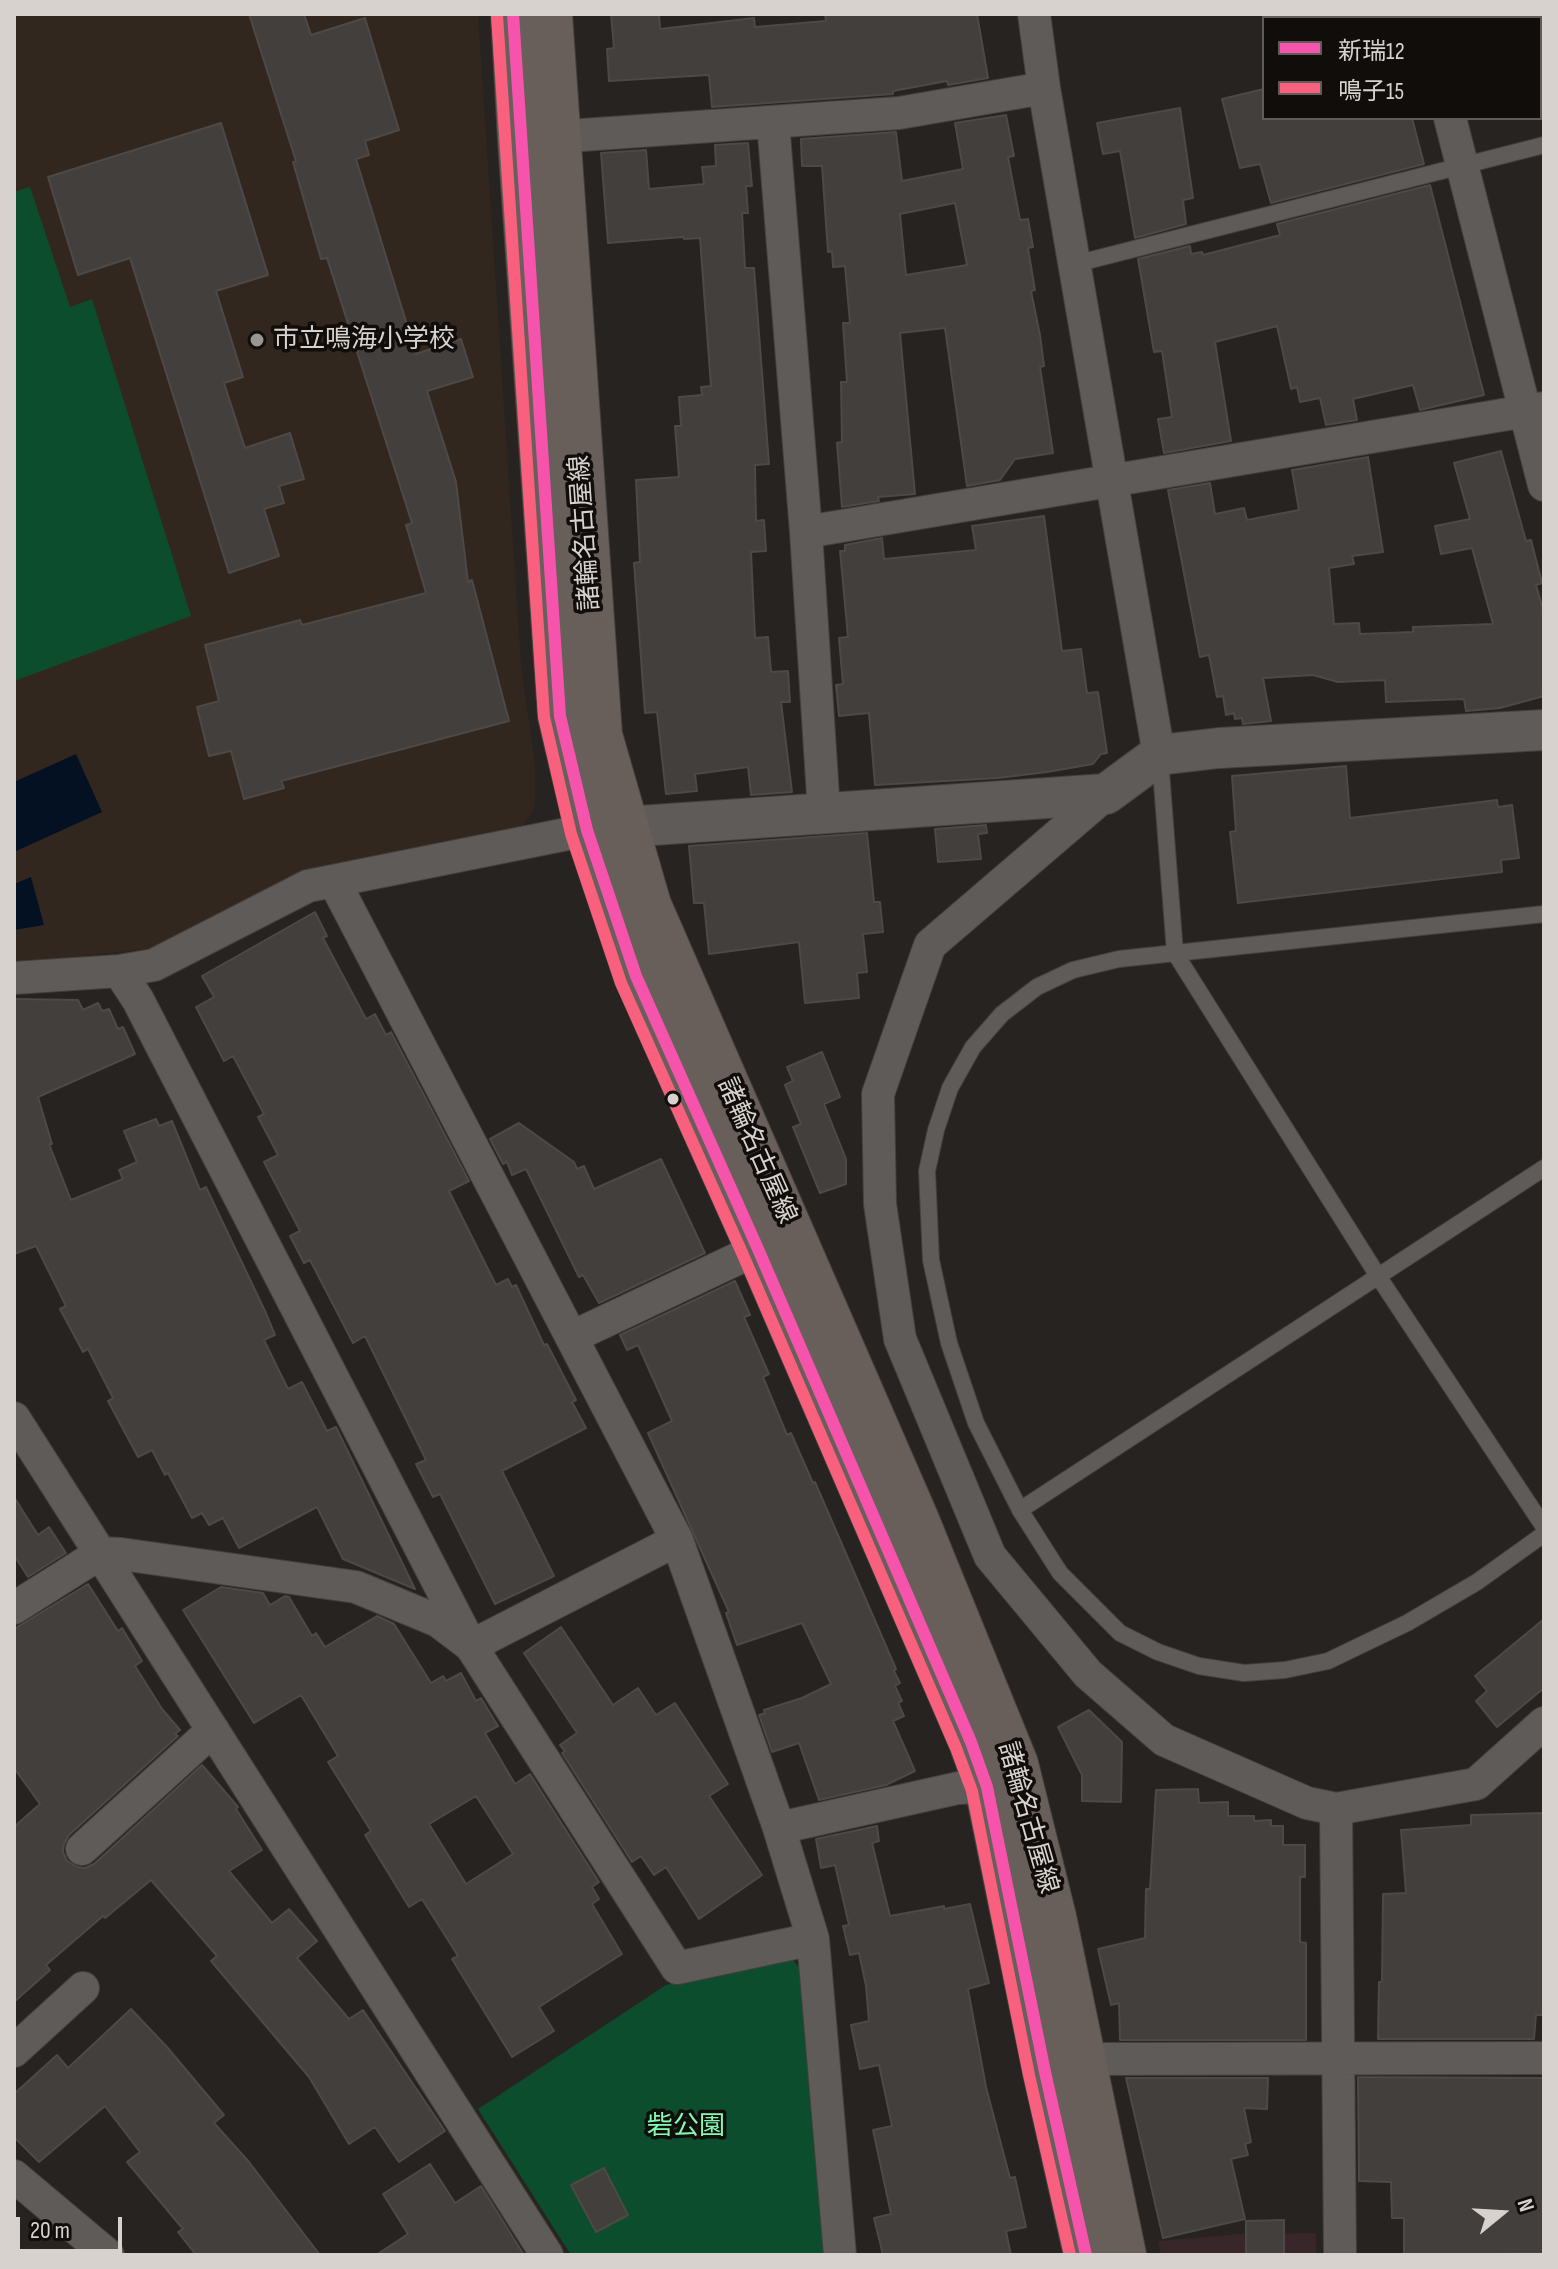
<!DOCTYPE html>
<meta charset="utf-8">
<style>
body{margin:0}
#map{position:relative;width:1558px;height:2269px;overflow:hidden;background:#272320;font-family:"Sofia Sans Condensed","Noto Sans JP",sans-serif}
canvas{display:block}
.frame{position:absolute;inset:0;border:16px solid #d7d2ce;pointer-events:none}
.legend{position:absolute;left:1262px;top:16px;width:280px;height:104px;box-sizing:border-box;background:#100d0a;border:2px solid #605c58;margin:0;padding:10px 14px;list-style:none;font-size:24px;color:#d7d2ce}
.legend li{display:flex;align-items:center;gap:16px;height:40px}
.legend b{width:40px;border:2px solid #605c58}
.north{position:absolute;left:1462px;top:2173px;width:80px;height:80px;-webkit-text-stroke:6px #100d0a;paint-order:stroke;rotate:72deg;font-size:22px;font-weight:700;line-height:32px;text-align:center;color:#d7d2ce}
.north::after{content:'';display:block;margin:auto;width:28px;height:36px;background:#d7d2ce;clip-path:polygon(50% 0,100% 100%,50% 72%,0 100%)}
.scale{position:absolute;left:16px;top:2217px;width:106px;height:36px;box-sizing:border-box;border:4px solid #d7d2ce;border-top:0;padding-left:10px;font-size:24px;line-height:28px;white-space:nowrap;color:#d7d2ce;-webkit-text-stroke:6px #100d0a;paint-order:stroke}
</style>
<div id="map">
<canvas width="1558" height="2269"></canvas>
<div class="frame"></div>
<ul class="legend">
<li><b style="height:10px;background:#f653ac"></b>新瑞12</li>
<li><b style="height:10px;background:#f8607d"></b>鳴子15</li>
</ul>
<div class="north">N</div>
<div class="scale">20 m</div>
</div>
<script>
const ctx = document.querySelector('canvas').getContext('2d');
ctx.lineJoin = 'round';
function fill(path, color) { ctx.fillStyle = color; ctx.fill(path, 'evenodd'); }
const toPath = rows => new Path2D(rows.map(r => 'M' + r).join(''));
function stroke(path, color, width, dash) { ctx.strokeStyle = color; ctx.lineWidth = width; ctx.lineCap = dash ? 'butt' : 'round'; ctx.setLineDash(dash || []); ctx.stroke(path); }
function drawText(font, color, halo, rows, align = 'center') {
  ctx.font = font + ' "Sofia Sans Condensed","Noto Sans JP",sans-serif'; ctx.lineWidth = 7; ctx.setLineDash([]); ctx.textBaseline = 'middle'; ctx.strokeStyle = halo; ctx.fillStyle = color; for (const [text, x, y, turn = 0] of rows) {
    ctx.save(); ctx.translate(x, y); ctx.rotate((+turn || 0) * Math.PI / 180); ctx.textAlign = isNaN(turn) ? turn : align; if (halo) ctx.strokeText(text, 0, 0); ctx.fillText(text, 0, 0); ctx.restore();
  }
}
const commercial = toPath([
 [1316,2233,1316,2255,1161,2255,1158,2241,1238,2234]
]);
const built = toPath([
 [14,14,478,14,521,666,535,764,535,806,522,829,154,948,14,963]
]);
const green = toPath([
 [30,187,70,307,92,299,191,616,14,681,14,192],
 [791,1958,803,1972,825,2255,571,2255,478,2109,666,1985]
]);
const water = toPath([
 [76,754,102,812,14,852,14,782],
 [31,877,44,925,14,930,14,884]
]);
const building = toPath([
 [249,14,304,14,311,35,365,18,399,130,365,141,369,155,356,159,416,354,461,339,473,377,427,391,456,482,468,582,472,580,509,721,281,781,284,788,244,799,231,751,209,756,197,707,219,701,205,645,300,620,302,625,426,593,406,525,412,523,327,258,321,259,293,162,296,161,249,14],
 [611,14,659,14,660,29,754,18,755,27,826,21,825,14,977,14,988,78,948,85,947,81,893,91,893,94,712,107,709,75,609,81,607,49,614,48,611,14],
 [1264,89,1264,118,1412,118,1424,164,1271,203,1260,164,1240,168,1222,99,1264,89],
 [1180,108,1193,198,1183,200,1186,224,1135,238,1120,151,1103,154,1097,123,1180,108],
 [1006,115,1014,156,1008,157,1020,220,1028,219,1033,247,1028,248,1035,290,1031,291,1040,335,1044,366,1040,367,1053,453,1015,459,1000,480,967,486,945,328,900,333,915,494,878,497,879,501,842,507,837,443,842,442,841,382,847,382,843,323,850,323,845,266,833,267,832,251,828,252,822,166,802,166,801,139,896,132,902,181,963,169,955,123,1006,115],
 [955,203,967,265,906,275,900,214,955,203],
 [221,123,268,275,216,291,243,377,224,383,245,448,290,433,304,479,279,486,284,503,264,509,279,556,229,573,130,258,78,275,48,177,221,123],
 [748,143,752,186,746,186,748,213,742,213,745,268,754,268,769,464,755,465,756,521,764,520,766,551,751,552,755,638,768,637,771,672,788,671,790,702,781,702,792,792,751,795,748,767,695,774,697,791,666,794,657,712,645,713,634,563,640,562,636,480,679,477,675,426,681,426,679,397,702,395,701,387,711,386,700,238,684,239,683,237,608,243,601,153,646,150,649,189,704,184,702,167,716,166,715,145,748,143],
 [1430,185,1484,395,1420,410,1413,385,1353,399,1357,420,1326,425,1320,398,1300,402,1297,387,1291,389,1277,326,1215,342,1231,441,1164,453,1158,419,1172,417,1162,351,1154,352,1138,259,1190,246,1191,254,1202,252,1203,255,1280,235,1277,224,1430,185],
 [1501,451,1526,541,1531,540,1542,583,1536,585,1544,613,1544,696,1500,708,1466,711,1464,699,1386,702,1385,680,1338,682,1313,675,1263,678,1271,721,1243,724,1242,718,1235,719,1234,713,1226,715,1223,696,1217,697,1209,655,1200,657,1168,490,1210,483,1215,514,1244,508,1247,520,1299,510,1292,470,1368,457,1383,552,1352,556,1354,564,1329,568,1334,624,1359,623,1360,634,1413,632,1413,627,1493,624,1472,548,1441,554,1435,526,1470,519,1454,463,1501,451],
 [1044,516,1062,651,1081,649,1087,693,1098,692,1107,753,1101,754,1093,764,1047,772,998,778,875,785,869,713,839,716,836,685,843,684,839,638,848,637,840,551,845,551,845,545,882,538,884,559,976,550,972,526,1044,516],
 [1346,766,1350,818,1497,800,1498,807,1512,805,1519,858,1501,860,1502,872,1238,903,1230,832,1236,831,1232,776,1346,766],
 [986,825,987,833,978,834,981,859,938,862,935,829,986,825],
 [867,833,874,902,880,902,883,932,863,934,867,972,857,973,859,998,805,1003,799,942,709,954,704,903,694,903,689,846,867,833],
 [315,912,327,936,323,938,366,1019,375,1014,386,1035,391,1032,469,1181,449,1191,496,1285,508,1279,512,1287,516,1285,544,1345,547,1344,576,1400,572,1402,586,1428,502,1471,554,1576,495,1604,440,1494,433,1497,416,1464,426,1460,365,1336,353,1343,310,1260,304,1263,290,1236,300,1231,264,1162,278,1155,258,1117,264,1114,233,1056,224,1061,196,1007,214,997,202,976,315,912],
 [14,999,78,1000,83,1010,98,1003,102,1011,109,1009,118,1029,123,1027,135,1054,38,1097,52,1144,49,1144,71,1200,123,1179,119,1170,137,1162,124,1131,156,1119,159,1126,172,1121,200,1190,206,1187,265,1311,275,1335,264,1340,288,1389,302,1382,327,1431,336,1427,415,1589,343,1559,317,1507,239,1548,223,1518,209,1525,202,1513,192,1518,168,1473,165,1475,152,1450,138,1457,108,1401,113,1398,88,1349,83,1352,60,1309,66,1306,36,1246,14,1254,14,999],
 [822,1052,840,1097,824,1104,846,1159,846,1184,820,1193,793,1127,801,1124,785,1085,793,1081,787,1067,822,1052],
 [519,1123,574,1162,577,1169,584,1166,594,1189,661,1159,705,1253,599,1303,583,1275,579,1277,526,1169,512,1175,507,1162,503,1164,490,1139,519,1123],
 [735,1281,750,1315,744,1317,769,1374,763,1377,787,1435,791,1433,813,1483,815,1482,896,1669,894,1671,900,1683,895,1686,902,1701,898,1703,904,1716,893,1721,915,1771,886,1785,819,1800,799,1743,772,1752,759,1715,765,1713,764,1710,802,1698,831,1684,802,1623,737,1645,726,1613,729,1612,648,1433,672,1421,638,1345,627,1350,620,1335,735,1281],
 [14,1497,38,1535,49,1527,66,1553,28,1577,14,1555,14,1497],
 [88,1584,118,1631,122,1628,142,1661,135,1666,162,1709,180,1730,175,1734,178,1736,69,1835,64,1844,63,1852,67,1861,77,1867,85,1868,94,1864,202,1765,238,1807,236,1809,262,1850,229,1871,272,1923,289,1909,317,1941,297,1958,349,2019,363,2010,445,2131,399,2162,375,2127,349,2144,309,2077,211,1961,217,1956,151,1880,105,1918,103,1916,46,1965,50,1970,14,2002,14,1827,40,1804,14,1768,14,1629,88,1584],
 [221,1587,263,1593,270,1605,285,1596,289,1597,312,1636,316,1633,325,1647,377,1616,394,1624,431,1683,443,1676,446,1681,461,1673,476,1701,481,1698,498,1726,485,1733,515,1784,530,1774,599,1882,592,1887,599,1899,592,1904,622,1954,539,2007,554,2031,512,2057,452,1959,458,1956,422,1899,409,1907,365,1835,371,1831,328,1762,338,1756,301,1695,254,1723,183,1610,221,1587],
 [476,1796,513,1854,466,1884,429,1824,476,1796],
 [1544,1619,1544,1688,1497,1727,1476,1701,1487,1691,1475,1676,1544,1619],
 [561,1627,613,1705,638,1688,656,1715,675,1703,728,1784,709,1796,762,1875,699,1919,666,1867,654,1875,641,1856,632,1862,562,1753,565,1751,560,1745,577,1733,524,1653,561,1627],
 [1089,1710,1122,1742,1121,1802,1082,1801,1082,1775,1058,1727,1089,1710],
 [1198,1789,1199,1803,1228,1802,1228,1816,1254,1816,1254,1821,1271,1820,1271,1826,1283,1826,1283,1845,1305,1845,1305,1877,1300,1877,1300,1942,1306,1943,1306,2040,1120,2040,1119,2003,1111,2005,1098,1949,1145,1938,1146,1889,1150,1889,1156,1790,1198,1789],
 [1544,1813,1544,2015,1536,2015,1534,2039,1378,2039,1379,1982,1382,1982,1383,1894,1406,1893,1401,1830,1471,1825,1471,1815,1544,1813],
 [877,1826,879,1841,872,1843,890,1916,944,1906,944,1909,970,1904,989,1983,968,1989,986,2087,1010,2178,1015,2177,1026,2227,1006,2231,1011,2255,883,2255,874,2218,891,2214,873,2130,892,2126,879,2065,860,2069,851,2025,869,2021,866,1986,859,1953,850,1955,843,1926,849,1925,835,1865,821,1868,816,1839,877,1826],
 [131,2009,167,2047,224,2115,214,2123,249,2162,320,2255,196,2255,178,2232,183,2229,127,2162,140,2152,105,2106,39,2162,14,2137,14,2094,57,2055,68,2068,131,2009],
 [1358,2077,1544,2078,1544,2253,1404,2255,1404,2218,1392,2218,1391,2182,1359,2181,1358,2077],
 [1126,2078,1268,2078,1267,2109,1244,2108,1251,2142,1245,2144,1248,2155,1231,2159,1245,2219,1163,2238,1126,2078],
 [430,2164,455,2203,481,2186,524,2255,376,2255,408,2234,383,2194,430,2164],
 [604,2168,628,2215,596,2232,571,2185,604,2168],
 [1284,2220,1284,2255,1246,2255,1246,2221,1284,2220]
]);
const service = toPath([
 [1075,264,1544,145],
 [1160,758,1175,953,1378,1276,1544,1527],
 [1544,914,1119,959,1073,970,1037,987,1002,1014,973,1047,950,1088,936,1130,927,1171,931,1260,949,1343,976,1423,1020,1510,1060,1573,1120,1633,1158,1652,1199,1666,1244,1673,1285,1670,1328,1661,1407,1623,1477,1582,1544,1534],
 [1020,1510,1544,1168]
]);
const minor = toPath([
 [1034,14,1044,88,1159,755],
 [1424,14,1425,18],
 [1450,118,1544,485],
 [773,122,806,532,824,812],
 [539,138,899,113,1044,88],
 [806,532,1544,408],
 [1106,794,930,945,878,1094,880,1204,900,1339,990,1556,1088,1674,1164,1740,1307,1803,1336,1809],
 [335,883,677,1540,779,1828,813,1939,840,2255],
 [14,978,119,971,154,965,308,886,587,830],
 [572,1337,758,1249],
 [14,1418,547,2255],
 [677,1540,471,1646,677,1968,813,1939],
 [14,1608,101,1553,121,1554,356,1587,438,1621,471,1646,138,1000,119,971],
 [779,1828,958,1788,987,1787],
 [82,1849,213,1730],
 [14,2051,83,1988],
 [1084,2059,1544,2058],
 [14,2176,108,2255],
 [1340,2255,1336,1809,1476,1784,1544,1723]
]);
const tertiary = toPath([
 [595,829,1106,794,1159,755,1219,748,1544,730]
]);
const primary = toPath([
 [513,14,520,140,560,716,587,830,636,976,758,1249,971,1742,987,1787,1045,2072,1086,2255],
 [550,14,600,735,649,905,916,1518,1016,1764,1054,1917,1124,2255]
]);
const bus1 = toPath([
 [513,14,560,716,587,830,636,976,758,1249,971,1742,987,1787,1045,2072,1086,2255]
]);
const bus2 = toPath([
 [497,15,544,717,571,834,621,983,743,1255,956,1748,972,1791,1029,2075,1070,2255]
]);
const markers = [
 [257,340,8,"#999591"],
 [673,1099,7,"#d7d2ce"]
];
const poiNames = [
 ["市立鳴海小学校",273,340]
];
const streetNames = [
 ["諸輪名古屋線",586,533,-94],
 ["諸輪名古屋線",756,1151,66],
 ["諸輪名古屋線",1027,1818,74]
];
const parkNames = [
 ["砦公園",686,2127]
];
fill(commercial, '#37262a');
fill(built, '#32271e');
fill(green, '#0c4d2e');
fill(water, '#041122');
fill(building, '#423f3c');
stroke(building, '#4d4947', 2);
stroke(service, '#44403d', 18);
stroke(minor, '#44403d', 34);
stroke(tertiary, '#44403d', 42);
stroke(primary, '#44403d', 46);
stroke(service, '#5e5b59', 16);
stroke(minor, '#5e5b59', 32);
stroke(tertiary, '#5e5b59', 40);
stroke(primary, '#685f5a', 44);
stroke(bus1, '#f653ac', 12);
stroke(bus2, '#f8607d', 12);
for (const [x, y, r, color] of markers) { const dot = new Path2D(); dot.arc(x, y, r, 0, 2 * Math.PI); ctx.fillStyle = color; ctx.fill(dot); stroke(dot, '#100d0a', 3); }
drawText('26px', '#d7d2ce', '#100d0a', poiNames, 'left');
drawText('26px', '#d7d2ce', '#100d0a', streetNames);
drawText('26px', '#81fbb3', '#100d0a', parkNames);
</script>
